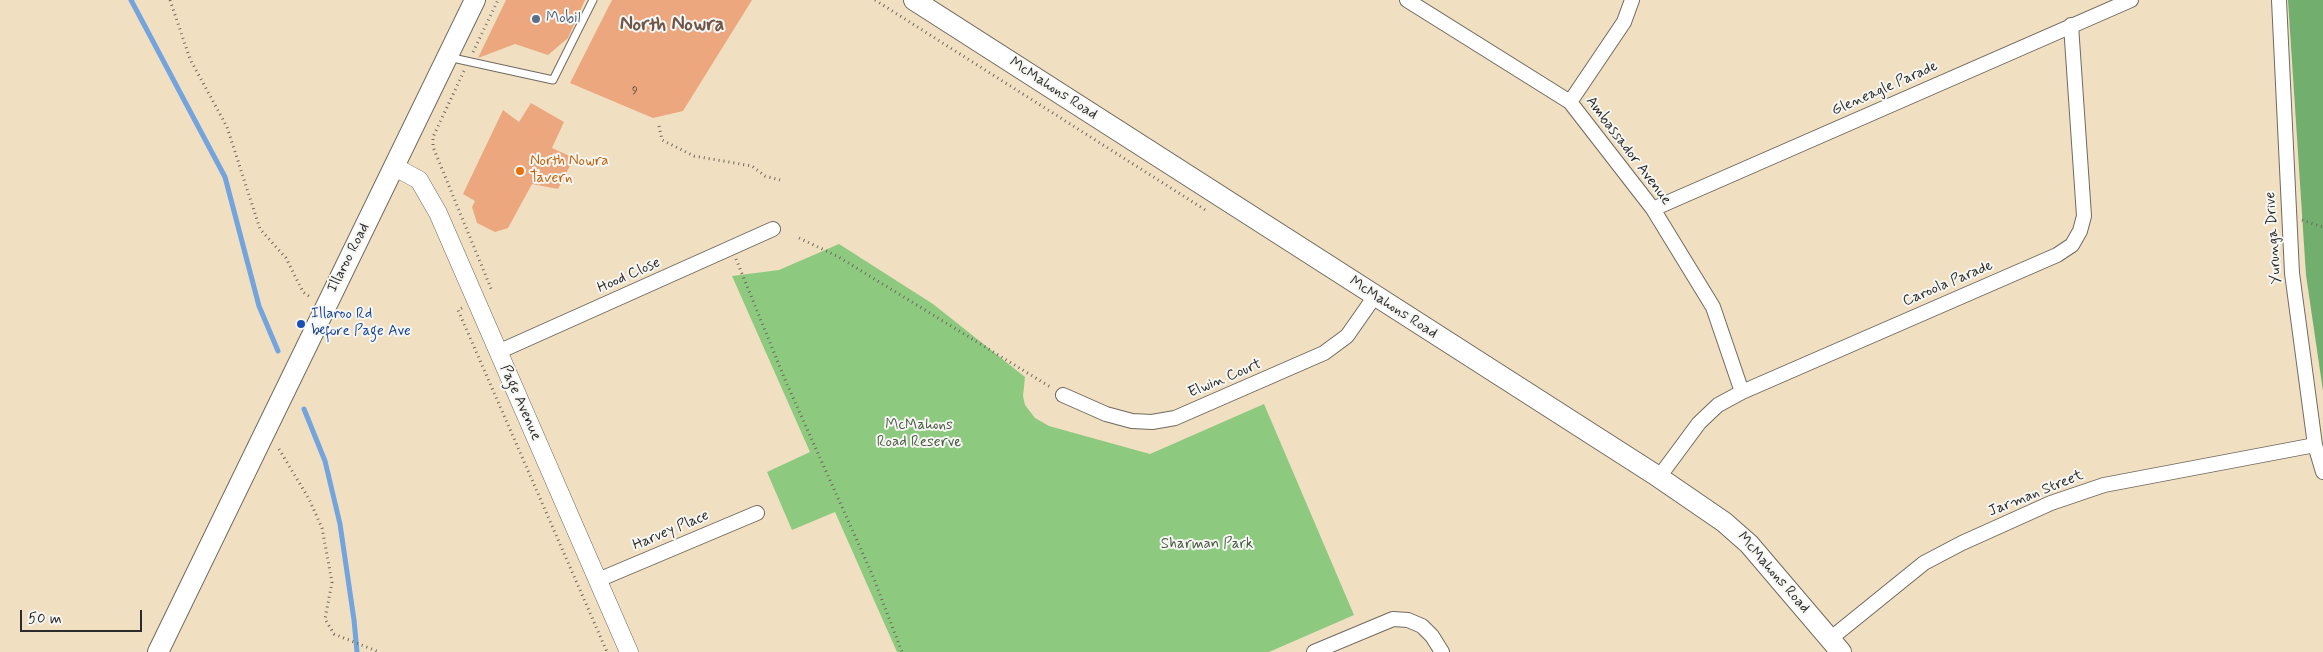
<!DOCTYPE html>
<style>
body{margin:0}
#map{position:relative;width:2323px;height:652px;overflow:hidden;background:#f0dfc1;font-family:Mynerve,sans-serif}
canvas{display:block}
.scale{position:absolute;left:20px;top:610px;width:122px;height:22px;box-sizing:border-box;border:2px solid #2b2b2b;border-top:0;padding-left:6px;font-size:15px;line-height:18px;white-space:nowrap;color:#2b2b2b;-webkit-text-stroke:4px #f6f6f2;paint-order:stroke}
</style>
<div id="map">
<canvas width="2323" height="652"></canvas>
<div class="scale">50 m</div>
</div>
<script>
const ctx = document.querySelector('canvas').getContext('2d');
ctx.lineJoin = 'round';
function fill(path, color) { ctx.fillStyle = color; ctx.fill(path, 'evenodd'); }
const toPath = rows => new Path2D(rows.map(r => 'M' + r).join(''));
function stroke(path, color, width, dash) { ctx.strokeStyle = color; ctx.lineWidth = width; ctx.lineCap = dash ? 'butt' : 'round'; ctx.setLineDash(dash || []); ctx.stroke(path); }
function drawText(font, color, halo, rows, align = 'center') {
  ctx.font = font + ' Mynerve,sans-serif'; ctx.lineWidth = 4; ctx.setLineDash([]); ctx.textBaseline = 'middle'; ctx.strokeStyle = halo; ctx.fillStyle = color; for (const [text, x, y, turn = 0] of rows) {
    ctx.save(); ctx.translate(x, y); ctx.rotate((+turn || 0) * Math.PI / 180); ctx.textAlign = isNaN(turn) ? turn : align; if (halo) ctx.strokeText(text, 0, 0); ctx.fillText(text, 0, 0); ctx.restore();
  }
}
const green = toPath([
 [839,244,933,304,1025,377,1023,396,1025,405,1035,418,1049,426,1150,454,1264,404,1354,615,1269,652,897,652,835,512,792,530,767,472,810,452,732,276,779,270]
]);
const forest = toPath([
 [2288,0,2323,0,2323,391,2306,275]
]);
const stream = toPath([
 [131,0,225,177,259,306,278,351],
 [304,409,325,461,340,524,354,620,357,652]
]);
const building = toPath([
 [506,0,585,0,568,38,548,55,515,44,478,58],
 [612,0,752,0,683,111,653,118,570,83],
 [531,103,564,122,552,148,574,158,558,189,532,184,508,228,495,232,477,223,472,207,475,201,463,194,503,110,519,122]
]);
const path = toPath([
 [170,0,190,59,227,127,260,229,286,258,303,292,310,297],
 [875,0,1207,211],
 [473,52,498,0],
 [464,71,433,137,433,147,492,291],
 [659,126,662,140,694,156,752,166,765,176,780,180],
 [2302,220,2323,227],
 [799,238,837,256,1052,388],
 [736,259,786,382,872,574,902,652],
 [462,308,458,310,607,652],
 [279,449,309,499,322,528,332,582,325,619,334,634,379,652]
]);
const service = toPath([
 [448,57,553,80,593,0]
]);
const minor = toPath([
 [1407,0,1570,102,1653,209,1713,307,1742,392],
 [2279,0,2292,273,2315,445,2323,472],
 [1570,102,1624,22,1632,0],
 [1653,209,2131,0],
 [498,352,773,229],
 [1063,395,1106,414,1132,421,1152,422,1175,418,1324,353,1347,336,1375,296],
 [1659,477,1699,423,1718,405,1742,392,2057,255,2072,245,2080,231,2084,216,2071,25],
 [598,580,757,513],
 [1830,639,1924,563,1962,543,2051,503,2104,485,2315,445],
 [1314,652,1393,619,1408,620,1422,626,1432,636,1442,652]
]);
const tertiary = toPath([
 [395,167,419,180,438,213,629,652]
]);
const secondary = toPath([
 [914,0,1654,474,1724,522,1749,544,1841,652],
 [158,652,475,0]
]);
const markers = [
 [536,19,5,"#5c6f8a"],
 [520,171,5,"#e8710a"],
 [301,324,5,"#1a4fb4"]
];
const numberNames = [
 ["9",635,91]
];
const serviceNames = [
 ["Mobil",546,19]
];
const streetNames = [
 ["McMahons Road",1053,89,33],
 ["Gleneagle Parade",1885,89,-24],
 ["Ambassador Avenue",1628,151,53],
 ["Yurunga Drive",2274,238,-94],
 ["Illaroo Road",349,258,-63],
 ["Hood Close",629,276,-24],
 ["Caroola Parade",1948,284,-23],
 ["McMahons Road",1393,308,33],
 ["Elwin Court",1225,379,-23],
 ["Page Avenue",520,403,66],
 ["Jarman Street",2036,494,-22],
 ["Harvey Place",671,531,-23],
 ["McMahons Road",1773,573,49]
];
const foodNames = [
 ["North Nowra",530,162],
 ["Tavern",530,179]
];
const transitNames = [
 ["Illaroo Rd",311,315],
 ["before Page Ave",311,332]
];
const parkNames = [
 ["McMahons",919,426],
 ["Road Reserve",919,443],
 ["Sharman Park",1207,545]
];
const districtNames = [
 ["North Nowra",672,26]
];
fill(green, '#8dca80');
fill(forest, '#72ae6e');
stroke(stream, '#73a4de', 5);
fill(building, '#eca77f');
stroke(service, '#706a60', 9);
stroke(minor, '#706a60', 16);
stroke(tertiary, '#706a60', 19);
stroke(secondary, '#706a60', 22);
stroke(path, '#706a60', 3, [1, 4]);
stroke(service, '#fff', 7);
stroke(minor, '#fff', 14);
stroke(tertiary, '#fff', 18);
stroke(secondary, '#fff', 20);
for (const [x, y, r, color] of markers) { const dot = new Path2D(); dot.arc(x, y, r, 0, 2 * Math.PI); ctx.fillStyle = color; ctx.fill(dot); stroke(dot, '#f6f6f2', 2); }
drawText('12px', '#5b4a40', null, numberNames);
drawText('15px', '#4e5e75', '#f6f6f2', serviceNames, 'left');
drawText('15px', '#2b2b2b', '#f6f6f2', streetNames);
drawText('15px', '#c56008', '#f6f6f2', foodNames, 'left');
drawText('15px', '#164399', '#f6f6f2', transitNames, 'left');
drawText('15px', '#485b44', '#f6f6f2', parkNames);
drawText('bold 20px', '#6f5648', '#f6f6f2', districtNames);
</script>
